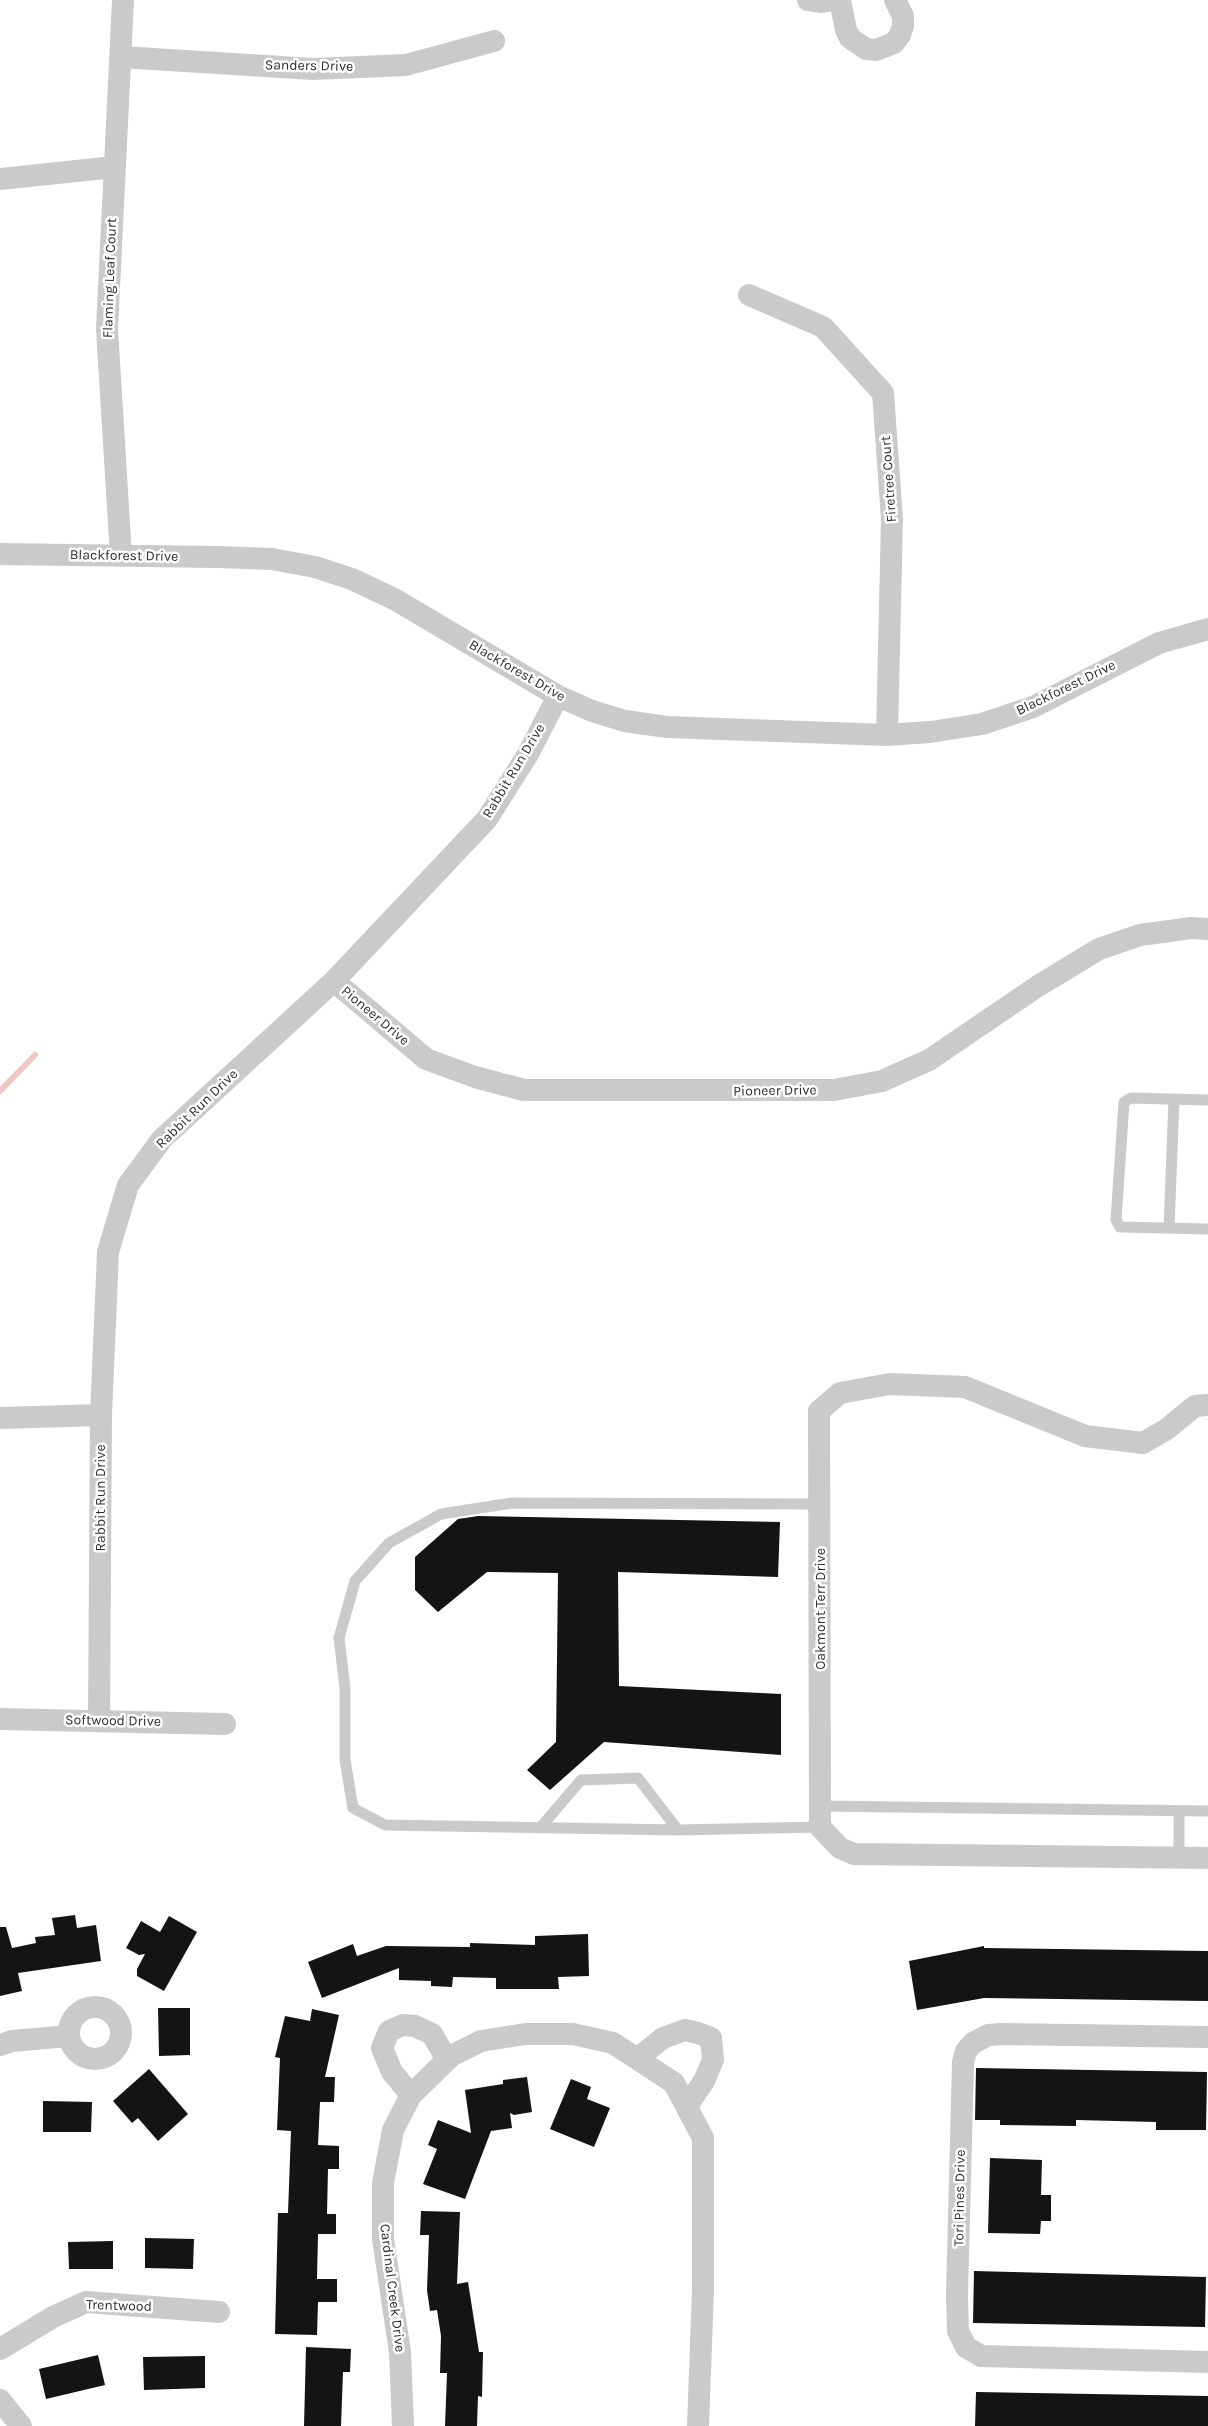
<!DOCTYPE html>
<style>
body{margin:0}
canvas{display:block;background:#fff}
</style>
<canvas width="1208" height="2426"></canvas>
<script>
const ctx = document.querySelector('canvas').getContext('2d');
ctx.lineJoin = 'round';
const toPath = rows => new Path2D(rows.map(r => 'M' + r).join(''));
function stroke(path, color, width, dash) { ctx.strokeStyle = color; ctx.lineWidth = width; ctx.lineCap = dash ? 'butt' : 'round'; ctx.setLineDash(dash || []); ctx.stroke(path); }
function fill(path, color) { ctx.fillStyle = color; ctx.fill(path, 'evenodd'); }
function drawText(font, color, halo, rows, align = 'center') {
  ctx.font = font + ' Karla,sans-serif'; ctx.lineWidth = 5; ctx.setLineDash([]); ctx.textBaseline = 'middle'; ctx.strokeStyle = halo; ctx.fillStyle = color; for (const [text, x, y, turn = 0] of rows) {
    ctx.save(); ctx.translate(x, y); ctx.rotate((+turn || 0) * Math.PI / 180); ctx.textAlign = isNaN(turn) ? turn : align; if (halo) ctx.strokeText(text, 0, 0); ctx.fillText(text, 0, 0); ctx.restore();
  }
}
const stream = toPath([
 [0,1091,35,1055]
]);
const building = toPath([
 [478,1516,780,1522,778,1577,618,1572,619,1686,781,1694,781,1755,604,1742,550,1790,527,1770,556,1742,558,1573,487,1572,438,1612,415,1590,415,1557,458,1519],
 [75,1915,77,1928,96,1925,101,1961,18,1973,22,1991,0,1996,0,1927,6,1927,12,1948,36,1943,35,1937,55,1935,52,1918],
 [169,1916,197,1932,164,1991,137,1976,137,1969,145,1954,139,1955,126,1948,141,1921,160,1932],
 [588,1934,589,1976,558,1977,559,1989,496,1989,496,1978,453,1977,452,1987,431,1986,431,1981,399,1980,399,1968,322,1998,308,1962,353,1944,357,1956,386,1946,470,1947,470,1943,535,1945,535,1936],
 [984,1946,984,1948,1208,1951,1208,2001,984,1998,917,2010,909,1961],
 [158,2008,190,2008,190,2055,159,2056],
 [312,2009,339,2015,325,2077,335,2077,334,2102,320,2102,318,2145,339,2146,339,2169,328,2169,327,2214,336,2214,336,2234,318,2234,317,2279,337,2279,337,2302,318,2302,317,2335,275,2334,278,2213,288,2213,291,2131,277,2130,280,2058,275,2057,285,2016,310,2021],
 [976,2068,1207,2072,1206,2130,1156,2130,1156,2122,1076,2120,1076,2126,1000,2125,1000,2120,975,2120],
 [149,2069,188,2114,158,2141,138,2118,132,2123,113,2101],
 [527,2077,532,2112,514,2115,510,2113,512,2128,491,2131,465,2199,423,2184,437,2149,428,2145,438,2120,471,2133,465,2090,503,2084,503,2080],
 [571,2079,591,2087,587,2099,610,2108,594,2147,550,2129],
 [43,2101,92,2102,91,2132,43,2132],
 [990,2158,1042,2160,1041,2195,1051,2195,1051,2221,1041,2221,1040,2234,988,2233],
 [421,2211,460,2212,457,2284,468,2282,479,2352,483,2352,482,2397,478,2396,477,2426,445,2426,447,2373,440,2373,441,2336,437,2310,430,2311,427,2290,429,2235,420,2235],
 [145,2238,194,2239,193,2269,145,2268],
 [113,2241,113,2269,69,2269,68,2242],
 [974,2271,1206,2277,1205,2327,973,2323],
 [306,2347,351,2349,350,2372,343,2372,341,2426,304,2426],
 [98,2355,105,2385,46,2399,39,2369],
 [205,2356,205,2388,144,2390,143,2357],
 [976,2392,1208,2396,1208,2426,975,2426]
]);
const service = toPath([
 [1208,1100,1131,1098,1124,1102,1116,1220,1120,1227,1208,1229],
 [1169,1228,1174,1099],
 [820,1806,1208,1811],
 [1179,1811,1179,1858],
 [820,1827,678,1830,385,1825,353,1808,345,1760,345,1688,339,1638,355,1581,389,1543,441,1514,512,1503,821,1504],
 [540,1828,581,1780,638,1778,678,1830]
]);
const minor = toPath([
 [808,0,820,2,834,0],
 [840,0,846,30,850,38,866,49,876,50,894,43,900,35,903,26,903,16,895,0],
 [121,57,313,69,406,65,494,41],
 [0,179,114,167],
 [749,295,823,327,883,393,892,519,887,735],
 [0,554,219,557,272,559,315,567,352,579,396,600,558,696,592,711,625,721,667,727,887,735,930,732,982,724,1033,707,1159,643,1208,629],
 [121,556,107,329,123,0],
 [334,981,426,1059,475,1077,524,1090,834,1090,882,1081,929,1060,1038,986,1099,949,1140,935,1191,928,1208,929],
 [1208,1405,1195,1406,1167,1429,1143,1443,1085,1436,965,1387,890,1384,840,1393,819,1411,820,1827,840,1848,854,1854,1208,1858],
 [0,1418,101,1415],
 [0,1719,225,1724],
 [99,1720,101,1415,108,1252,128,1185,162,1139,334,981,487,819,528,754,558,696],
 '69 2033a26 26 0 1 1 52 0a26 26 0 1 1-52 0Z',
 [1208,2037,1002,2034,988,2035,973,2043,966,2051,963,2062,957,2295,958,2331,966,2347,981,2356,1208,2362],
 [0,2045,12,2041,69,2036],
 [638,2058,663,2038,685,2030,698,2033,711,2038,713,2060,704,2081,687,2106],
 [411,2095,392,2072,382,2048,389,2031,403,2025,415,2026,432,2034,447,2060],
 [0,2349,53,2317,86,2302,219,2312],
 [0,2400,21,2426],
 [403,2426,400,2352,383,2239,383,2183,393,2130,411,2095,451,2056,481,2041,525,2034,573,2034,613,2043,674,2083,703,2138,703,2290,698,2426]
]);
const streetNames = [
 ["Sanders Drive",309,66,1],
 ["Flaming Leaf Court",110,278,-88],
 ["Firetree Court",889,479,-94],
 ["Blackforest Drive",124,556,1],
 ["Blackforest Drive",517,671,30],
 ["Blackforest Drive",1066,688,-26],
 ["Rabbit Run Drive",514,771,-59],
 ["Pioneer Drive",375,1016,40],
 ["Pioneer Drive",775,1091,-1],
 ["Rabbit Run Drive",197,1109,-44],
 ["Rabbit Run Drive",101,1498,-90],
 ["Oakmont Terr Drive",821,1609,-90],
 ["Softwood Drive",113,1721,1],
 ["Tori Pines Drive",960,2198,-89],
 ["Cardinal Creek Drive",392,2288,83],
 ["Trentwood",119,2306,2]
];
stroke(stream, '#edc8c4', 6);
fill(building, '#141414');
stroke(service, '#cacaca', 11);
stroke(minor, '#cacaca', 22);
drawText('14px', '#2d2d2d', '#fff', streetNames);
</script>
